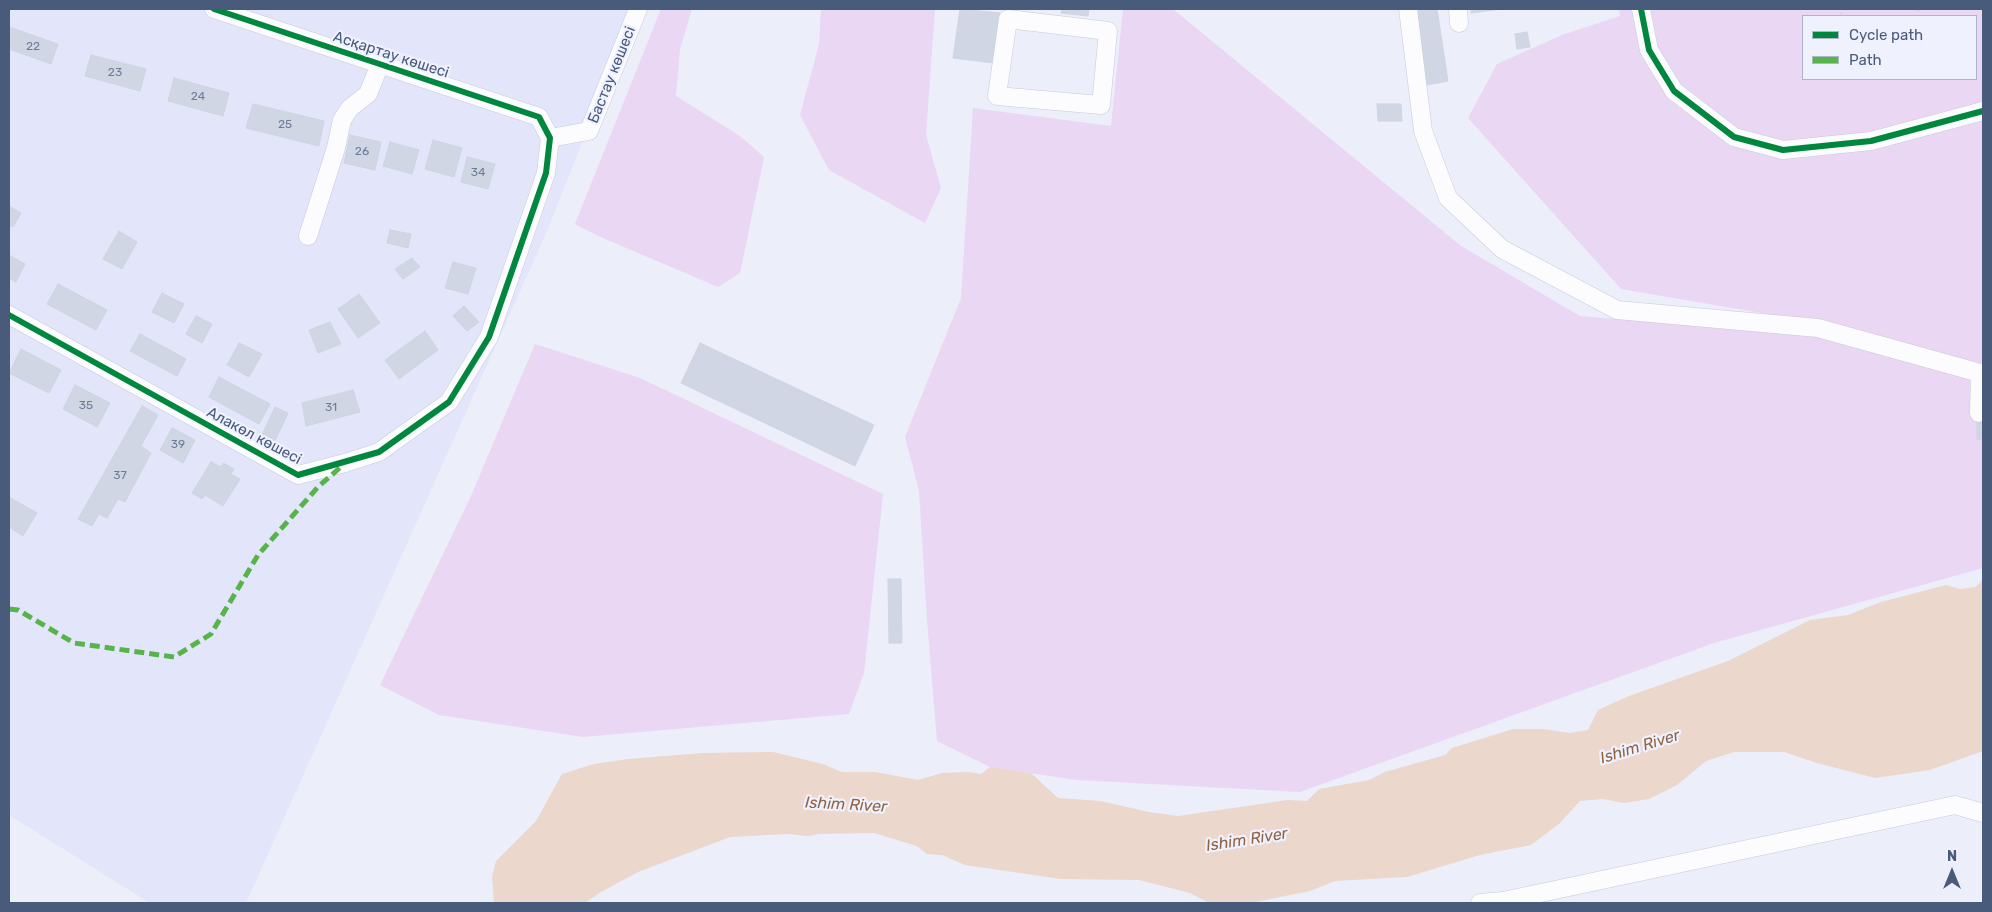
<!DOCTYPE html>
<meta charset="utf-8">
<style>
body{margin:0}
#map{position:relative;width:1992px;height:912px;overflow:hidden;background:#eceef9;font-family:Rubik,sans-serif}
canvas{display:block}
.frame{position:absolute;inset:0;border:10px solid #485b7b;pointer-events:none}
.legend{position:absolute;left:1802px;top:15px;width:175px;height:65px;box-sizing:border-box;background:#eff1ff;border:1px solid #acb5ca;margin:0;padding:6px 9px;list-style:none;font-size:15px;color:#485b7b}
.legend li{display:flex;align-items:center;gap:10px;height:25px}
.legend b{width:25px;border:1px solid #acb5ca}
.north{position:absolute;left:1927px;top:847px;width:50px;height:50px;-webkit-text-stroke:4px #eff1ff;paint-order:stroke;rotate:0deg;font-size:14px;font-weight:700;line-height:20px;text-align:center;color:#485b7b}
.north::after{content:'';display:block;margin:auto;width:18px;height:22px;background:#485b7b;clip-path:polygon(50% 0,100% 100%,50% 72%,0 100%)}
</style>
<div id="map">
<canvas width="1992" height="912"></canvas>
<div class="frame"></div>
<ul class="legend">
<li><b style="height:6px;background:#00873e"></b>Cycle path</li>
<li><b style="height:6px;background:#57b44a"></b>Path</li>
</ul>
<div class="north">N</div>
</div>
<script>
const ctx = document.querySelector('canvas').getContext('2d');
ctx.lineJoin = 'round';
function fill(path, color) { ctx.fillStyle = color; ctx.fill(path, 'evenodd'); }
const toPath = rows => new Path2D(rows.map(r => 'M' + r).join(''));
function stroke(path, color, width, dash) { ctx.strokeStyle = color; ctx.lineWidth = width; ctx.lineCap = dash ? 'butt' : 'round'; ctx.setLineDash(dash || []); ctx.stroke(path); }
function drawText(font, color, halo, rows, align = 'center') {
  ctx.font = font + ' Rubik,sans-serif'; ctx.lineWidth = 4.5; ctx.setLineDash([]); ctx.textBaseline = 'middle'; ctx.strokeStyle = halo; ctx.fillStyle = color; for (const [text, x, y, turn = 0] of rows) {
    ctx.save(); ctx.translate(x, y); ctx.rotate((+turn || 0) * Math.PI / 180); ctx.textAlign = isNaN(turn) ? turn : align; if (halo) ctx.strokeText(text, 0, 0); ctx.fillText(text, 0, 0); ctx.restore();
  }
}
const residential = toPath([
 [9,9,635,9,548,229,246,903,150,903,9,815]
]);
const green = toPath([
 [661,9,692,9,680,49,676,96,740,136,764,157,740,273,718,287,596,235,575,224],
 [821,9,935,9,926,135,941,188,925,223,829,170,800,115,819,44],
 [1123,9,1173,9,1461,246,1580,316,1823,336,1983,378,1983,568,1714,643,1300,792,1077,780,990,767,937,741,927,620,919,490,905,437,961,298,973,108,1111,126],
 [1619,9,1983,9,1983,367,1820,323,1621,289,1468,118,1497,64,1562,35,1620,16],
 [1803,16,1976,16,1976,79,1803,79],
 [535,344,640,378,883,494,864,673,849,714,583,737,439,715,380,685,471,496]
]);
const water = toPath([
 [1983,579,1983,751,1930,770,1875,778,1817,763,1784,752,1734,752,1706,761,1677,785,1649,799,1624,803,1603,799,1580,801,1560,823,1531,845,1480,855,1407,877,1335,881,1310,891,1250,903,1209,903,1190,893,1139,880,1061,879,965,865,942,855,927,854,917,846,874,833,819,834,808,836,788,834,730,837,638,872,601,892,585,903,494,903,492,877,496,861,536,821,562,774,594,764,628,759,703,753,773,752,823,764,842,772,875,772,918,780,942,773,968,772,981,774,990,767,1031,773,1058,798,1100,801,1149,812,1178,816,1288,800,1307,801,1319,789,1369,780,1385,772,1445,755,1452,748,1513,729,1543,729,1569,733,1588,730,1598,710,1629,696,1728,661,1810,620,1848,615,1881,602,1946,585,1960,589,1976,587]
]);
const building = toPath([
 [960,9,1000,13,994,63,953,58,960,9],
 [1062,9,1089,9,1088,16,1061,13,1062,9],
 [1437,9,1448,81,1427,85,1416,11,1437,9],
 [1471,9,1501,9,1471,13,1471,9],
 [9,27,58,44,51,64,9,49,9,27],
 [1527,32,1530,47,1517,49,1515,34,1527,32],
 [91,55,146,69,140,91,85,76,91,55],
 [174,78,229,93,223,116,168,101,174,78],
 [253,104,324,121,319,146,246,128,253,104],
 [1377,104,1401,104,1402,121,1378,121,1377,104],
 [350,135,381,142,375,170,344,163,350,135],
 [433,140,462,148,454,177,425,169,433,140],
 [390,142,419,150,412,174,383,166,390,142],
 [467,157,495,164,488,189,461,182,467,157],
 [11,207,21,213,13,227,9,225,9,211,11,207],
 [390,230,411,234,408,248,387,243,390,230],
 [119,231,137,242,122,269,103,259,119,231],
 [9,255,25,264,16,282,9,278,9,255],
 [412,258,420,267,403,279,395,269,412,258],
 [453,262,476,268,468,294,445,288,453,262],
 [58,284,107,310,96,330,47,304,58,284],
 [162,293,184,304,174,323,152,312,162,293],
 [359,294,380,323,358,338,338,309,359,294],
 [464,306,479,322,467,331,453,316,464,306],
 [196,316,212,324,202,343,186,334,196,316],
 [330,322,341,344,318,353,309,330,330,322],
 [425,331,438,350,399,379,385,360,425,331],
 [140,334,186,359,177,376,130,351,140,334],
 [239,343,262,354,249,377,227,365,239,343],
 [700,343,874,425,855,466,681,383,700,343],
 [21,349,61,370,49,393,9,373,21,349],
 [219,377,270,404,259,424,209,397,219,377],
 [75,385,110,403,97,427,63,409,75,385],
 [353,390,360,412,306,426,302,403,353,390],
 [142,406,158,415,141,446,151,453,125,502,118,499,107,518,99,514,92,526,78,519,142,406],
 [275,407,288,413,274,443,261,437,275,407],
 [1977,418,1983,418,1983,439,1977,439,1977,418],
 [172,428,195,440,183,463,160,450,172,428],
 [211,462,221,467,223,463,234,469,231,474,240,479,223,506,205,495,202,499,192,493,211,462],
 [9,497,37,513,23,536,9,527,9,497],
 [888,579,901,579,902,643,889,643,888,579]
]);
const path = toPath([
 [1838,9,1843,16],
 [1915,16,1919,9]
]);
const minor = toPath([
 [214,9,539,117,550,138],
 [1408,9,1423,131,1448,198,1502,249,1617,310,1818,328,1980,373,1979,413],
 [1458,9,1459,23],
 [1641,9,1649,50,1674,91,1734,137,1783,150,1871,141,1983,111],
 [1008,19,1108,31,1101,105,997,96,1008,19],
 [550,138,589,131,638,9],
 [308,236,336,148,342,120,350,108,368,94,380,64],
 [9,315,298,475,345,463,379,452,449,402,489,337,546,173,550,138],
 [1480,903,1503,901,1955,805,1983,813]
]);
const quiet = toPath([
 [9,609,18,610,74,643,174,657,211,634,258,555,318,487,343,465]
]);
const cycleway = toPath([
 [1641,9,1649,50,1674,91,1734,137,1783,150,1871,141,1983,111],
 [9,315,298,475,379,452,449,402,489,337,546,173,550,138,539,117,214,9]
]);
const numberNames = [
 ["22",33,47],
 ["23",115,73],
 ["24",198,97],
 ["25",285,125],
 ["26",362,152],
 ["34",478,173],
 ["35",86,406],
 ["31",331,408],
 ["39",178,445],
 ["37",120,476]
];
const streetNames = [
 ["Асқартау көшесі",391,55,18],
 ["Бастау көшесі",612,75,-68],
 ["Алакөл көшесі",254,436,28]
];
const waterNames = [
 ["Ishim River",1640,747,-17],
 ["Ishim River",846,805,3],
 ["Ishim River",1247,840,-9]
];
fill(residential, '#e3e6fa');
fill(green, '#ead7f3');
fill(water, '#ebd7cc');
fill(building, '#d0d6e4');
stroke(building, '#ced4e2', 1);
stroke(minor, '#c6cbd9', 19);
stroke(path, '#c9ced8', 2.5, [1, 4]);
stroke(minor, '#fcfcfe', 18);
stroke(quiet, '#57b44a', 5, [10, 5]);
stroke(cycleway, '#00873e', 6);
drawText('12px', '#6d7c98', null, numberNames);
drawText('15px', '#485b7b', '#eff1ff', streetNames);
drawText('italic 16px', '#906340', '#eff1ff', waterNames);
</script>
